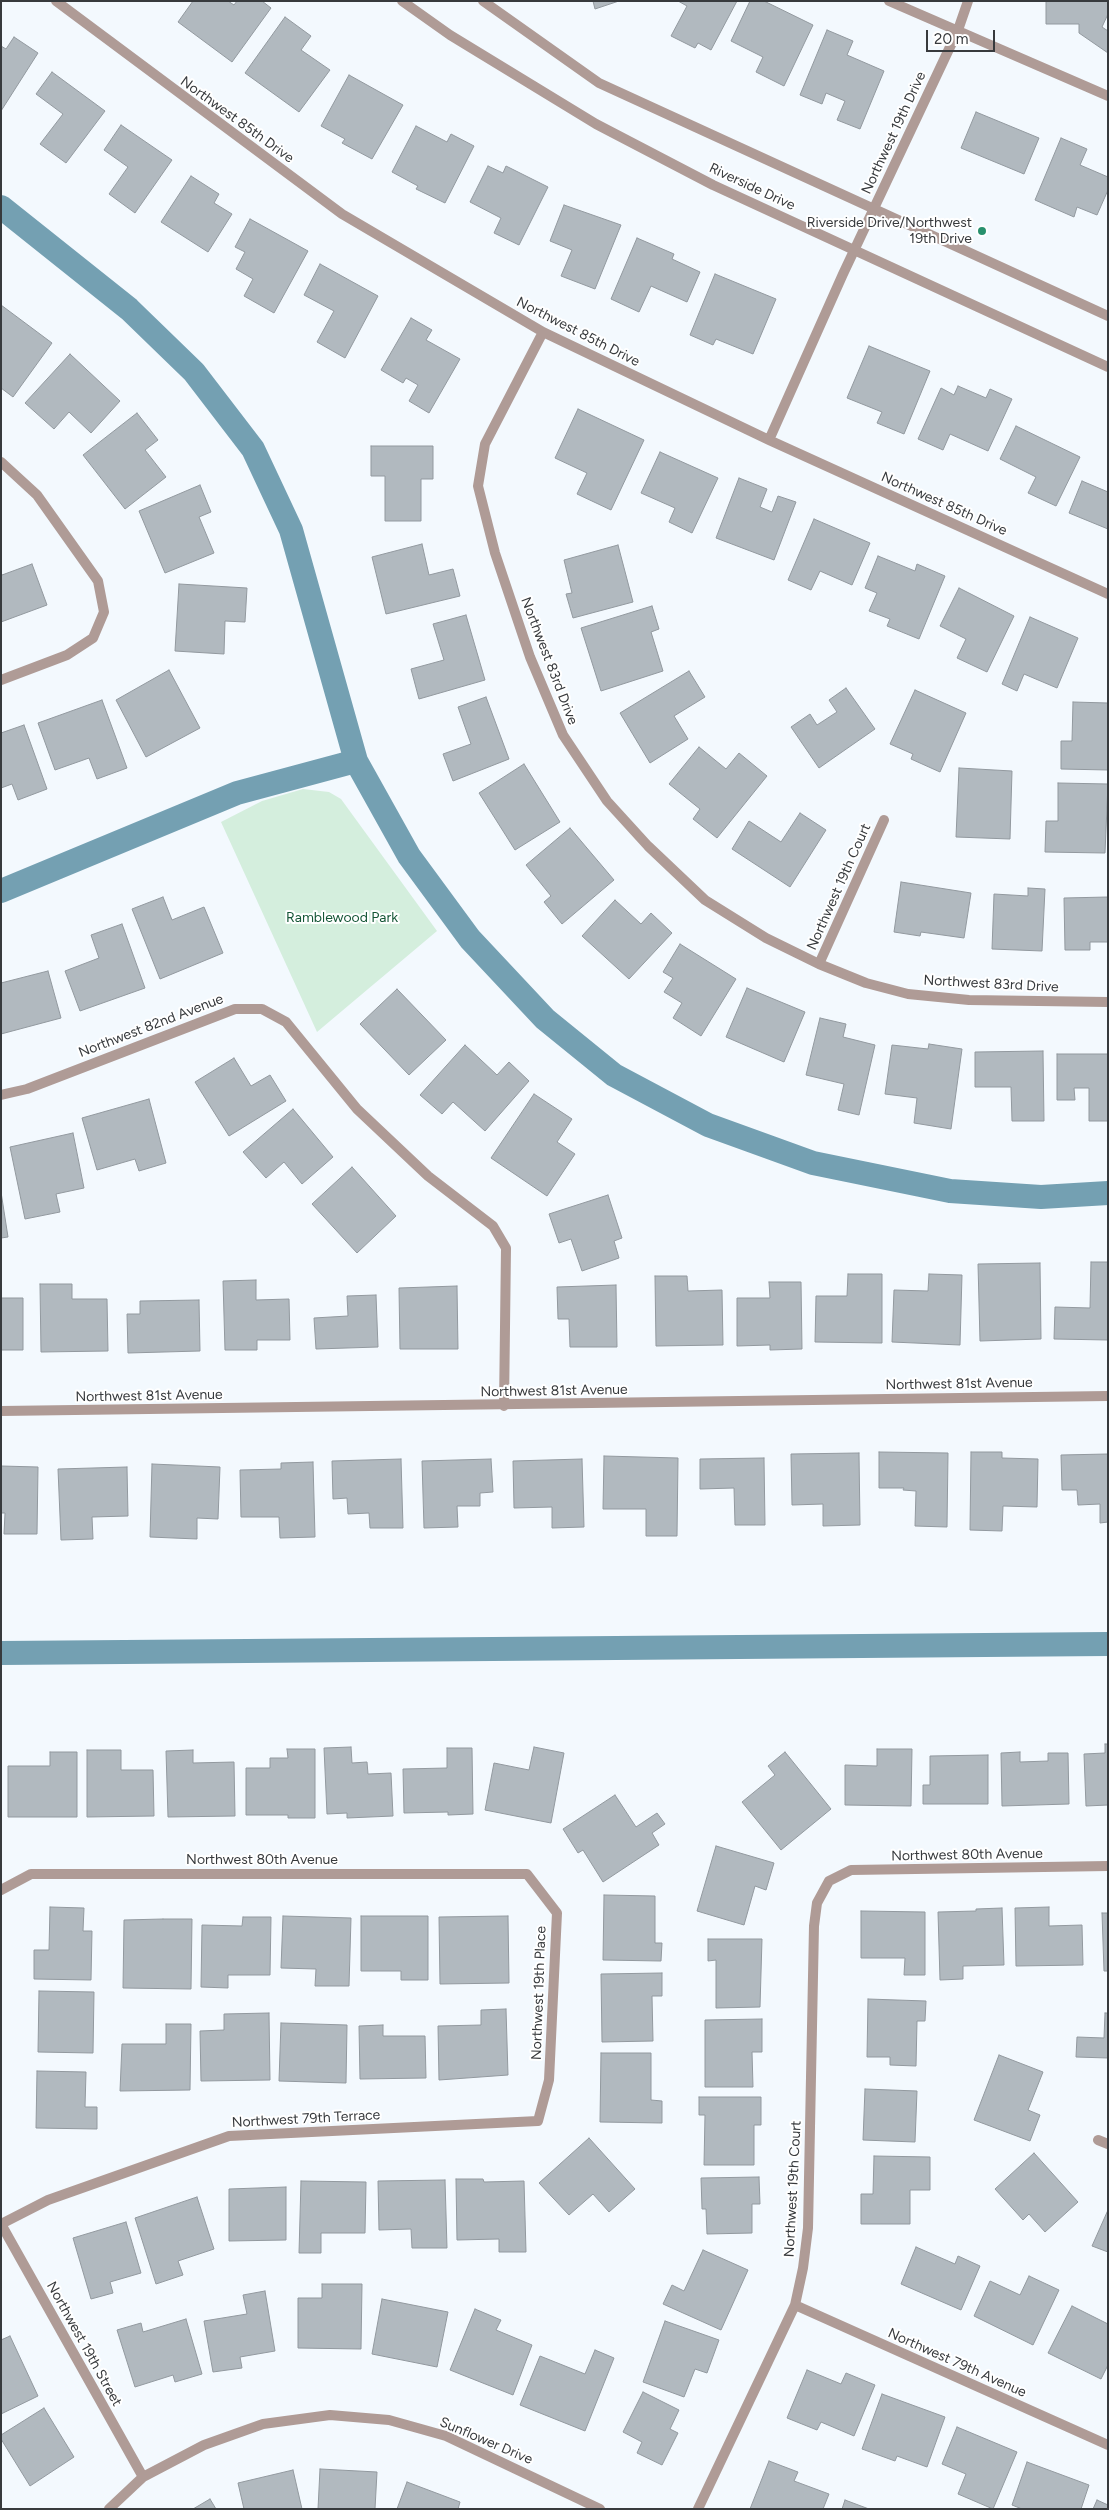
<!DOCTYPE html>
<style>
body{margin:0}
#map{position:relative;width:1109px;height:2510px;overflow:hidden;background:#f3f9fe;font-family:Figtree,sans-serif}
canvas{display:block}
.frame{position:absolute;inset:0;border:2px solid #373a3d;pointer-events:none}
.scale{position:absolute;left:926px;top:30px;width:69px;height:22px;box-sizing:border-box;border:2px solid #373a3d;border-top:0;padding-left:6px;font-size:15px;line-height:18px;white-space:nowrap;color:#373a3d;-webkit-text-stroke:4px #fff;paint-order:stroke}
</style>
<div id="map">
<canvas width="1109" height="2510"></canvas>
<div class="frame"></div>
<div class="scale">20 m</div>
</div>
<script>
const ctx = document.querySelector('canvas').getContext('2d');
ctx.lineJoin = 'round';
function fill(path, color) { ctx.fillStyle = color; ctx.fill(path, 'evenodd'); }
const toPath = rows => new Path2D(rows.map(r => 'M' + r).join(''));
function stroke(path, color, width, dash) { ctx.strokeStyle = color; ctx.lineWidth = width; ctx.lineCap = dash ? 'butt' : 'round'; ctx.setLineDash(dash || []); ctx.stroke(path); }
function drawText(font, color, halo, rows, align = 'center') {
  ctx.font = font + ' Figtree,sans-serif'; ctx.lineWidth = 4; ctx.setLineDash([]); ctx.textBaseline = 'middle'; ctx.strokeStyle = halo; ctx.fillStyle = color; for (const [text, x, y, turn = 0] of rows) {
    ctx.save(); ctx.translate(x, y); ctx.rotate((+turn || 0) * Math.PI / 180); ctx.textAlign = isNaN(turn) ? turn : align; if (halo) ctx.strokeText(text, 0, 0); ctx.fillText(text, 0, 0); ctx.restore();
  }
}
const green = toPath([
 [303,789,329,792,341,799,437,931,317,1032,221,822,262,801]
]);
const canal = toPath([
 [1,207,129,309,194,372,253,449,291,530,356,761,409,856,470,939,545,1019,614,1075,708,1125,813,1163,950,1191,1041,1197,1108,1193],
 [1,891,237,793,356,761],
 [1,1653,1108,1644]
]);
const building = toPath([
 [193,1,228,1,234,5,237,1,262,1,271,8,232,62,178,22,193,1],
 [593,1,619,1,595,9,593,1],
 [678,1,737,1,711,50,698,43,695,48,671,36,687,6,678,1],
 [750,1,764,1,813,25,784,86,756,72,763,57,731,41,750,1],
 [1046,1,1108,1,1108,14,1102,27,1108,31,1108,53,1079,33,1079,24,1046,24,1046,1],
 [285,17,311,36,301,50,330,70,299,112,245,73,285,17],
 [827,30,853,41,847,55,884,71,860,129,837,120,845,101,826,93,822,104,800,95,827,30],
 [14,37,38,53,1,111,1,46,6,49,14,37],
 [52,72,105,111,66,163,40,144,63,114,36,94,52,72],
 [349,75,403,105,372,159,342,143,345,139,321,126,349,75],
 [976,112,1039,138,1024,174,961,148,976,112],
 [121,125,172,160,135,213,109,194,128,167,104,150,121,125],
 [416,126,447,142,451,134,474,146,445,203,416,189,418,186,392,172,416,126],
 [1061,138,1087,149,1080,165,1108,177,1108,190,1097,215,1077,207,1074,217,1035,200,1061,138],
 [488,166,503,173,506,166,548,187,519,245,494,233,501,218,470,202,488,166],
 [191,176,219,194,214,203,232,214,208,252,161,222,191,176],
 [564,205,621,225,595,289,561,276,572,250,550,241,564,205],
 [250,219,308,251,274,313,244,296,253,279,236,269,245,252,235,247,250,219],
 [637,238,674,254,672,259,700,272,687,302,651,286,639,312,611,299,637,238],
 [320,264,378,296,345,358,317,342,334,311,304,295,320,264],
 [715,274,776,299,753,354,716,339,713,345,690,335,715,274],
 [1,305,52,343,13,397,1,388,1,305],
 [411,318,432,330,426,340,460,359,429,413,409,401,418,385,406,378,403,383,381,370,411,318],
 [869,346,930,371,904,434,877,423,882,412,847,398,869,346],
 [70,354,120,401,91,433,69,412,54,429,25,403,70,354],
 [958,386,986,398,990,389,1012,399,988,451,950,434,943,450,918,439,941,388,954,395,958,386],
 [578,409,644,440,611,510,577,494,587,473,555,458,578,409],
 [137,413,158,440,145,450,166,477,125,509,83,455,137,413],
 [1016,426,1080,457,1056,506,1028,493,1036,477,1000,459,1016,426],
 [371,446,433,446,433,479,421,479,421,521,385,521,385,476,371,476,371,446],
 [660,452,718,478,692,533,669,522,675,508,641,493,660,452],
 [739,478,767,489,760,507,772,512,778,496,796,502,774,560,716,538,739,478],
 [1082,481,1108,492,1108,529,1069,513,1082,481],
 [200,485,211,512,199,517,214,553,165,573,139,511,200,485],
 [814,519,870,543,852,585,820,571,811,590,788,580,814,519],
 [422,544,429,575,453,569,460,596,386,614,372,557,422,544],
 [618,545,633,602,573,618,566,594,572,593,564,560,618,545],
 [878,556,915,571,917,564,945,576,919,639,887,626,890,619,869,611,877,593,865,588,878,556],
 [32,564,47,605,1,622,1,573,2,575,32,564],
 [179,584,247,588,245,622,225,621,224,654,175,651,179,584],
 [959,588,1014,616,987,672,957,658,966,639,940,626,959,588],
 [652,606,659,629,651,632,663,671,601,691,581,628,652,606],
 [466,615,485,680,419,699,411,669,444,660,433,624,466,615],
 [1030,617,1078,638,1057,688,1024,674,1017,691,1002,684,1030,617],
 [169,670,200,728,146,757,116,700,169,670],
 [689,671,705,697,674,716,688,739,650,763,620,713,689,671],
 [846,688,875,729,819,768,791,727,810,714,817,725,837,712,829,700,846,688],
 [915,690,966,713,940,772,911,759,913,754,890,744,915,690],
 [486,697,509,759,453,781,443,754,471,744,458,707,486,697],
 [102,700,127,768,97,779,89,758,55,770,38,723,102,700],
 [1073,702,1108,703,1108,770,1061,769,1061,741,1072,741,1073,702],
 [24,725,47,789,18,800,12,784,1,788,1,733,24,725],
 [699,747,726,769,739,753,767,776,717,838,693,819,700,809,669,784,699,747],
 [524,764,560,822,515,850,479,793,524,764],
 [959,768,1012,771,1010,839,956,837,959,768],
 [1058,783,1108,784,1105,853,1045,852,1046,821,1058,821,1058,783],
 [800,813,826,830,790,887,732,849,749,821,781,842,800,813],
 [570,828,614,880,562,924,544,902,551,896,526,865,570,828],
 [901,882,971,893,964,938,921,932,920,936,894,932,901,882],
 [1028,888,1045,889,1042,951,992,949,994,894,1028,896,1028,888],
 [163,897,172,920,204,907,223,953,160,979,132,909,163,897],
 [1108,897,1108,942,1090,942,1090,950,1065,950,1064,898,1108,897],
 [615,900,641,924,651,913,672,933,629,979,582,936,615,900],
 [122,924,145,988,80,1011,65,971,99,958,91,935,122,924],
 [680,944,736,979,701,1036,673,1018,682,1003,664,992,673,978,663,972,680,944],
 [48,971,61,1018,1,1034,1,983,48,971],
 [747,988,805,1012,784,1062,726,1037,747,988],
 [397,989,446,1040,409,1075,360,1024,397,989],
 [820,1018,846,1024,843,1037,875,1045,859,1115,838,1110,844,1084,806,1075,820,1018],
 [929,1044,962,1049,951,1129,914,1123,917,1098,885,1094,892,1045,928,1049,929,1044],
 [465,1045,497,1075,509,1062,529,1081,485,1131,453,1102,442,1114,420,1095,465,1045],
 [1043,1051,1044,1121,1012,1121,1011,1087,975,1087,975,1052,1043,1051],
 [1057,1054,1108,1054,1108,1121,1089,1121,1089,1088,1074,1088,1075,1100,1057,1100,1057,1054],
 [234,1058,251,1086,270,1075,286,1101,229,1136,195,1082,234,1058],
 [534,1094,572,1119,557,1142,575,1154,547,1196,491,1158,534,1094],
 [149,1099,166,1163,139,1171,135,1159,97,1170,82,1118,149,1099],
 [293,1109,333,1157,302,1184,284,1162,266,1178,243,1152,293,1109],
 [73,1133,84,1188,56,1194,60,1212,25,1219,10,1147,73,1133],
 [352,1167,396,1216,357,1253,312,1204,352,1167],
 [1,1192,8,1237,1,1238,1,1192],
 [608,1195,622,1238,614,1241,619,1258,582,1271,571,1239,559,1243,549,1214,608,1195],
 [1091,1262,1108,1262,1108,1340,1054,1339,1055,1307,1090,1308,1091,1262],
 [1040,1263,1041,1339,980,1341,978,1264,1040,1263],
 [848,1274,882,1274,882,1343,815,1342,816,1296,847,1296,848,1274],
 [929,1274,962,1275,960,1345,892,1342,894,1290,928,1291,929,1274],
 [655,1276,687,1276,688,1291,722,1290,723,1345,656,1346,655,1276],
 [256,1280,256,1300,289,1299,290,1340,257,1340,257,1350,225,1350,223,1281,256,1280],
 [769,1282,801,1282,802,1349,770,1350,770,1345,737,1346,737,1298,770,1298,769,1282],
 [40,1284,72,1284,72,1299,107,1299,108,1351,41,1352,40,1284],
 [616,1285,617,1347,570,1347,569,1319,558,1319,557,1287,616,1285],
 [457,1286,458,1349,400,1349,399,1288,457,1286],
 [376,1295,378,1347,316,1349,314,1318,348,1316,347,1296,376,1295],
 [1,1298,23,1298,23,1350,1,1350,1,1298],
 [199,1300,200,1351,128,1353,127,1314,140,1314,140,1301,199,1300],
 [879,1452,948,1453,947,1527,915,1526,916,1491,903,1490,904,1488,879,1488,879,1452],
 [971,1452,1002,1452,1002,1458,1038,1459,1037,1507,1003,1506,1002,1531,970,1530,971,1452],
 [859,1453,860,1525,823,1526,823,1504,792,1505,791,1454,859,1453],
 [1108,1454,1108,1522,1100,1523,1100,1504,1078,1505,1077,1490,1062,1490,1061,1455,1108,1454],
 [604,1456,678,1458,677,1536,646,1536,646,1509,603,1509,604,1456],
 [764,1458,765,1525,735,1525,734,1488,700,1489,700,1459,764,1458],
 [401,1459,403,1528,370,1528,369,1513,348,1514,347,1498,333,1499,332,1461,401,1459],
 [491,1459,493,1492,480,1493,480,1506,457,1506,458,1527,424,1528,422,1461,491,1459],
 [582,1459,584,1527,552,1528,552,1507,514,1508,513,1461,582,1459],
 [313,1462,315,1537,280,1538,279,1517,241,1517,240,1470,281,1469,281,1463,313,1462],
 [152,1464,220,1467,218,1519,197,1518,197,1539,150,1537,152,1464],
 [1,1466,38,1467,37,1534,4,1534,5,1513,1,1513,1,1466],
 [127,1467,128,1516,92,1517,93,1539,61,1540,58,1469,127,1467],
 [1105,1744,1108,1744,1108,1805,1086,1806,1084,1754,1105,1753,1105,1744],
 [351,1747,352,1763,367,1762,368,1774,391,1773,393,1816,347,1818,347,1813,327,1814,324,1748,351,1747],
 [534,1747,564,1753,551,1823,485,1810,494,1763,529,1770,534,1747],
 [447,1748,472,1748,473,1814,448,1815,448,1812,404,1813,403,1769,447,1768,447,1748],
 [287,1749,315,1749,315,1818,288,1818,288,1815,246,1815,246,1768,270,1768,270,1758,288,1758,287,1749],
 [877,1749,912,1749,911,1806,845,1805,845,1765,877,1766,877,1749],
 [87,1750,121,1750,121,1770,153,1770,154,1816,87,1817,87,1750],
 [193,1750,193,1763,234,1762,235,1816,168,1817,166,1751,193,1750],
 [50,1752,77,1752,77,1817,8,1817,8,1766,50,1766,50,1752],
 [785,1752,831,1809,781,1850,742,1802,775,1775,768,1766,785,1752],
 [1020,1752,1020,1762,1048,1761,1048,1753,1068,1753,1069,1804,1002,1806,1001,1753,1020,1752],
 [988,1755,988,1804,923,1804,923,1785,930,1785,930,1756,988,1755],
 [615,1795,636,1827,657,1813,665,1824,652,1833,659,1845,603,1882,583,1850,578,1853,563,1829,615,1795],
 [716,1846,774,1863,766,1890,755,1886,744,1925,697,1911,716,1846],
 [604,1895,655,1896,655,1943,662,1943,661,1961,603,1960,604,1895],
 [50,1907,84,1908,83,1931,92,1931,91,1980,34,1979,34,1950,49,1950,50,1907],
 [1049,1907,1049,1926,1082,1925,1083,1965,1016,1966,1015,1908,1049,1907],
 [1002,1908,1004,1965,963,1966,963,1979,940,1980,938,1912,976,1911,976,1909,1002,1908],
 [861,1911,925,1912,925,1975,904,1975,905,1958,861,1958,861,1911],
 [1102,1913,1108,1913,1108,1971,1104,1971,1102,1913],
 [283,1916,351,1918,349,1986,315,1986,316,1969,281,1968,283,1916],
 [361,1916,428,1916,428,1980,401,1980,401,1971,361,1971,361,1916],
 [508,1916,509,1983,440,1984,439,1917,508,1916],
 [243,1917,271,1917,270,1975,228,1975,228,1988,201,1987,202,1925,242,1926,243,1917],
 [163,1919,192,1919,191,1989,123,1988,124,1920,163,1919],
 [708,1939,762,1939,760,2007,716,2008,716,1960,708,1961,708,1939],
 [662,1973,662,1996,652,1996,653,2041,602,2042,601,1974,662,1973],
 [39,1991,94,1992,93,2053,38,2052,39,1991],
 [868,1999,926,2001,925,2021,917,2021,916,2066,890,2065,890,2057,867,2057,868,1999],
 [506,2009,508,2075,439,2080,438,2026,481,2025,481,2010,506,2009],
 [269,2013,270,2080,201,2081,200,2031,224,2030,224,2014,269,2013],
 [1105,2013,1108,2013,1108,2058,1076,2057,1077,2037,1104,2038,1105,2013],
 [762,2019,762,2052,752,2052,753,2087,705,2087,705,2020,762,2019],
 [281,2023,347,2025,346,2083,279,2081,281,2023],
 [166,2024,191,2024,190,2090,120,2091,122,2044,166,2044,166,2024],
 [383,2025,383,2036,425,2036,426,2078,360,2079,359,2026,383,2025],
 [601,2053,651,2053,651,2100,662,2101,662,2123,600,2122,601,2053],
 [999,2055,1043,2072,1028,2110,1040,2115,1030,2141,974,2120,999,2055],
 [37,2071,86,2072,85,2107,97,2107,97,2129,36,2128,37,2071],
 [865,2089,917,2091,915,2142,863,2140,865,2089],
 [699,2097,761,2097,761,2125,754,2125,754,2165,704,2165,705,2115,699,2115,699,2097],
 [589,2138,635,2189,609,2212,593,2194,569,2215,539,2183,589,2138],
 [1034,2153,1078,2202,1045,2232,1029,2214,1023,2220,995,2189,1034,2153],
 [874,2156,930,2157,930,2190,910,2190,910,2224,861,2224,861,2194,873,2194,874,2156],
 [759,2177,760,2204,752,2204,752,2233,707,2234,706,2209,702,2209,701,2178,759,2177],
 [456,2179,483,2179,484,2182,524,2181,526,2252,499,2252,499,2239,457,2240,456,2179],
 [445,2180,447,2248,412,2248,411,2229,379,2230,378,2181,445,2180],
 [301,2181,366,2182,365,2233,321,2233,321,2253,299,2253,301,2181],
 [286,2187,286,2240,229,2241,229,2189,286,2187],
 [197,2197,214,2249,178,2261,183,2275,156,2284,135,2218,197,2197],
 [1108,2210,1108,2252,1092,2246,1108,2210],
 [126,2222,141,2273,110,2282,113,2293,91,2299,73,2238,126,2222],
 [916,2247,955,2264,958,2256,980,2266,961,2310,901,2284,916,2247],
 [703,2250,748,2270,721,2330,663,2304,672,2285,684,2291,703,2250],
 [1029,2276,1059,2290,1033,2345,974,2316,990,2281,1020,2295,1029,2276],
 [322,2284,362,2284,361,2349,298,2348,298,2298,322,2298,322,2284],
 [265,2291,275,2351,240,2357,242,2368,213,2372,204,2321,247,2314,243,2295,265,2291],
 [382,2299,448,2312,437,2367,372,2354,382,2299],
 [1072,2306,1108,2324,1108,2365,1101,2379,1048,2353,1072,2306],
 [475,2309,501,2320,496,2330,532,2345,513,2395,450,2370,475,2309],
 [186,2319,202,2374,175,2382,173,2375,135,2387,117,2330,141,2323,143,2332,186,2319],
 [665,2321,719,2340,707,2373,695,2369,684,2397,643,2382,665,2321],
 [10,2336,38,2396,1,2414,1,2340,10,2336],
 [595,2350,614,2358,585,2431,520,2405,540,2356,585,2374,595,2350],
 [807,2370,841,2384,846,2373,875,2385,854,2436,821,2422,817,2430,787,2418,807,2370],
 [643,2392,679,2410,670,2429,678,2433,662,2465,637,2453,642,2442,623,2432,643,2392],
 [882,2394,945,2417,927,2467,897,2456,895,2461,862,2449,882,2394],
 [44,2408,74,2457,30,2486,1,2439,1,2435,44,2408],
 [957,2427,1017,2452,993,2509,958,2494,966,2474,942,2464,957,2427],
 [769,2461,798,2472,794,2481,829,2494,823,2509,750,2509,769,2461],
 [1027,2462,1089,2485,1081,2509,1022,2509,1012,2505,1027,2462],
 [320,2469,377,2472,375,2509,318,2509,320,2469],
 [293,2470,302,2509,244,2509,238,2483,293,2470],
 [407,2482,460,2502,458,2509,397,2509,407,2482],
 [210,2499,216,2509,193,2509,210,2499],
 [845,2500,869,2509,842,2509,845,2500],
 [1097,2500,1108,2505,1108,2509,1093,2509,1097,2500]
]);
const minor = toPath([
 [56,1,342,214,543,332,769,440,1108,594],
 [889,1,1108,96],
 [543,332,485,444,478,486,495,553,530,657,563,735,607,801,648,846,705,900,766,938,819,964,866,983,908,994,969,1000,1108,1002],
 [769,440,843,274,958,30,968,1],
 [1,462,37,495,98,581,104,612,93,638,67,655,1,680],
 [819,964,884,820],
 [1,1095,27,1089,235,1009,262,1009,286,1022,357,1109,428,1176,493,1226,506,1248,504,1406],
 [1,1411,1108,1396],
 [1,1890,31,1874,527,1874,557,1913,549,2080,538,2121,229,2136,48,2200,1,2224,143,2477],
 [1098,2140,1108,2144],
 [795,2305,1108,2445],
 [109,2509,143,2477,204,2445,263,2424,330,2415,389,2420,446,2436,600,2509],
 [698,2509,795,2305,803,2268,808,2228,814,1926,817,1903,829,1881,851,1870,1108,1866]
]);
const tertiary = toPath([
 [402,1,450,35,596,124,713,185,1108,367],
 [483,1,599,83,1108,316]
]);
const markers = [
 [982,231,5,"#27906d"]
];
const streetNames = [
 ["Northwest 85th Drive",237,120,36],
 ["Northwest 19th Drive",894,133,-65],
 ["Riverside Drive",752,187,25],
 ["Northwest 85th Drive",578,332,27],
 ["Northwest 85th Drive",944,504,24],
 ["Northwest 83rd Drive",549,661,69],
 ["Northwest 19th Court",839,887,-66],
 ["Northwest 83rd Drive",991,984,3],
 ["Northwest 82nd Avenue",151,1026,-21],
 ["Northwest 81st Avenue",959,1384,-1],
 ["Northwest 81st Avenue",554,1391,-1],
 ["Northwest 81st Avenue",149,1396,-1],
 ["Northwest 80th Avenue",967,1855,-1],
 ["Northwest 80th Avenue",262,1860],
 ["Northwest 19th Place",539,1993,-88],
 ["Northwest 79th Terrace",306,2119,-3],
 ["Northwest 19th Court",793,2189,-87],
 ["Northwest 19th Street",84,2344,61],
 ["Northwest 79th Avenue",957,2363,24],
 ["Sunflower Drive",486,2441,23]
];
const poiNames = [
 ["Riverside Drive/Northwest",972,223],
 ["19th Drive",972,239]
];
const parkNames = [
 ["Ramblewood Park",342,918]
];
fill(green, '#d4eedd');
stroke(canal, '#74a0b2', 24);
fill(building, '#b1b9bf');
stroke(building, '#92999f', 1);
stroke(minor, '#af9b96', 10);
stroke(tertiary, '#af9b96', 10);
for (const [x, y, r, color] of markers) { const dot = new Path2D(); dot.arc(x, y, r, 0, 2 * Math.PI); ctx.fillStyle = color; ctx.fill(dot); stroke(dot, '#fff', 2); }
drawText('14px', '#373a3d', '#fff', streetNames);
drawText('14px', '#373a3d', '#fff', poiNames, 'right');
drawText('14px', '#155636', '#fff', parkNames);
</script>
